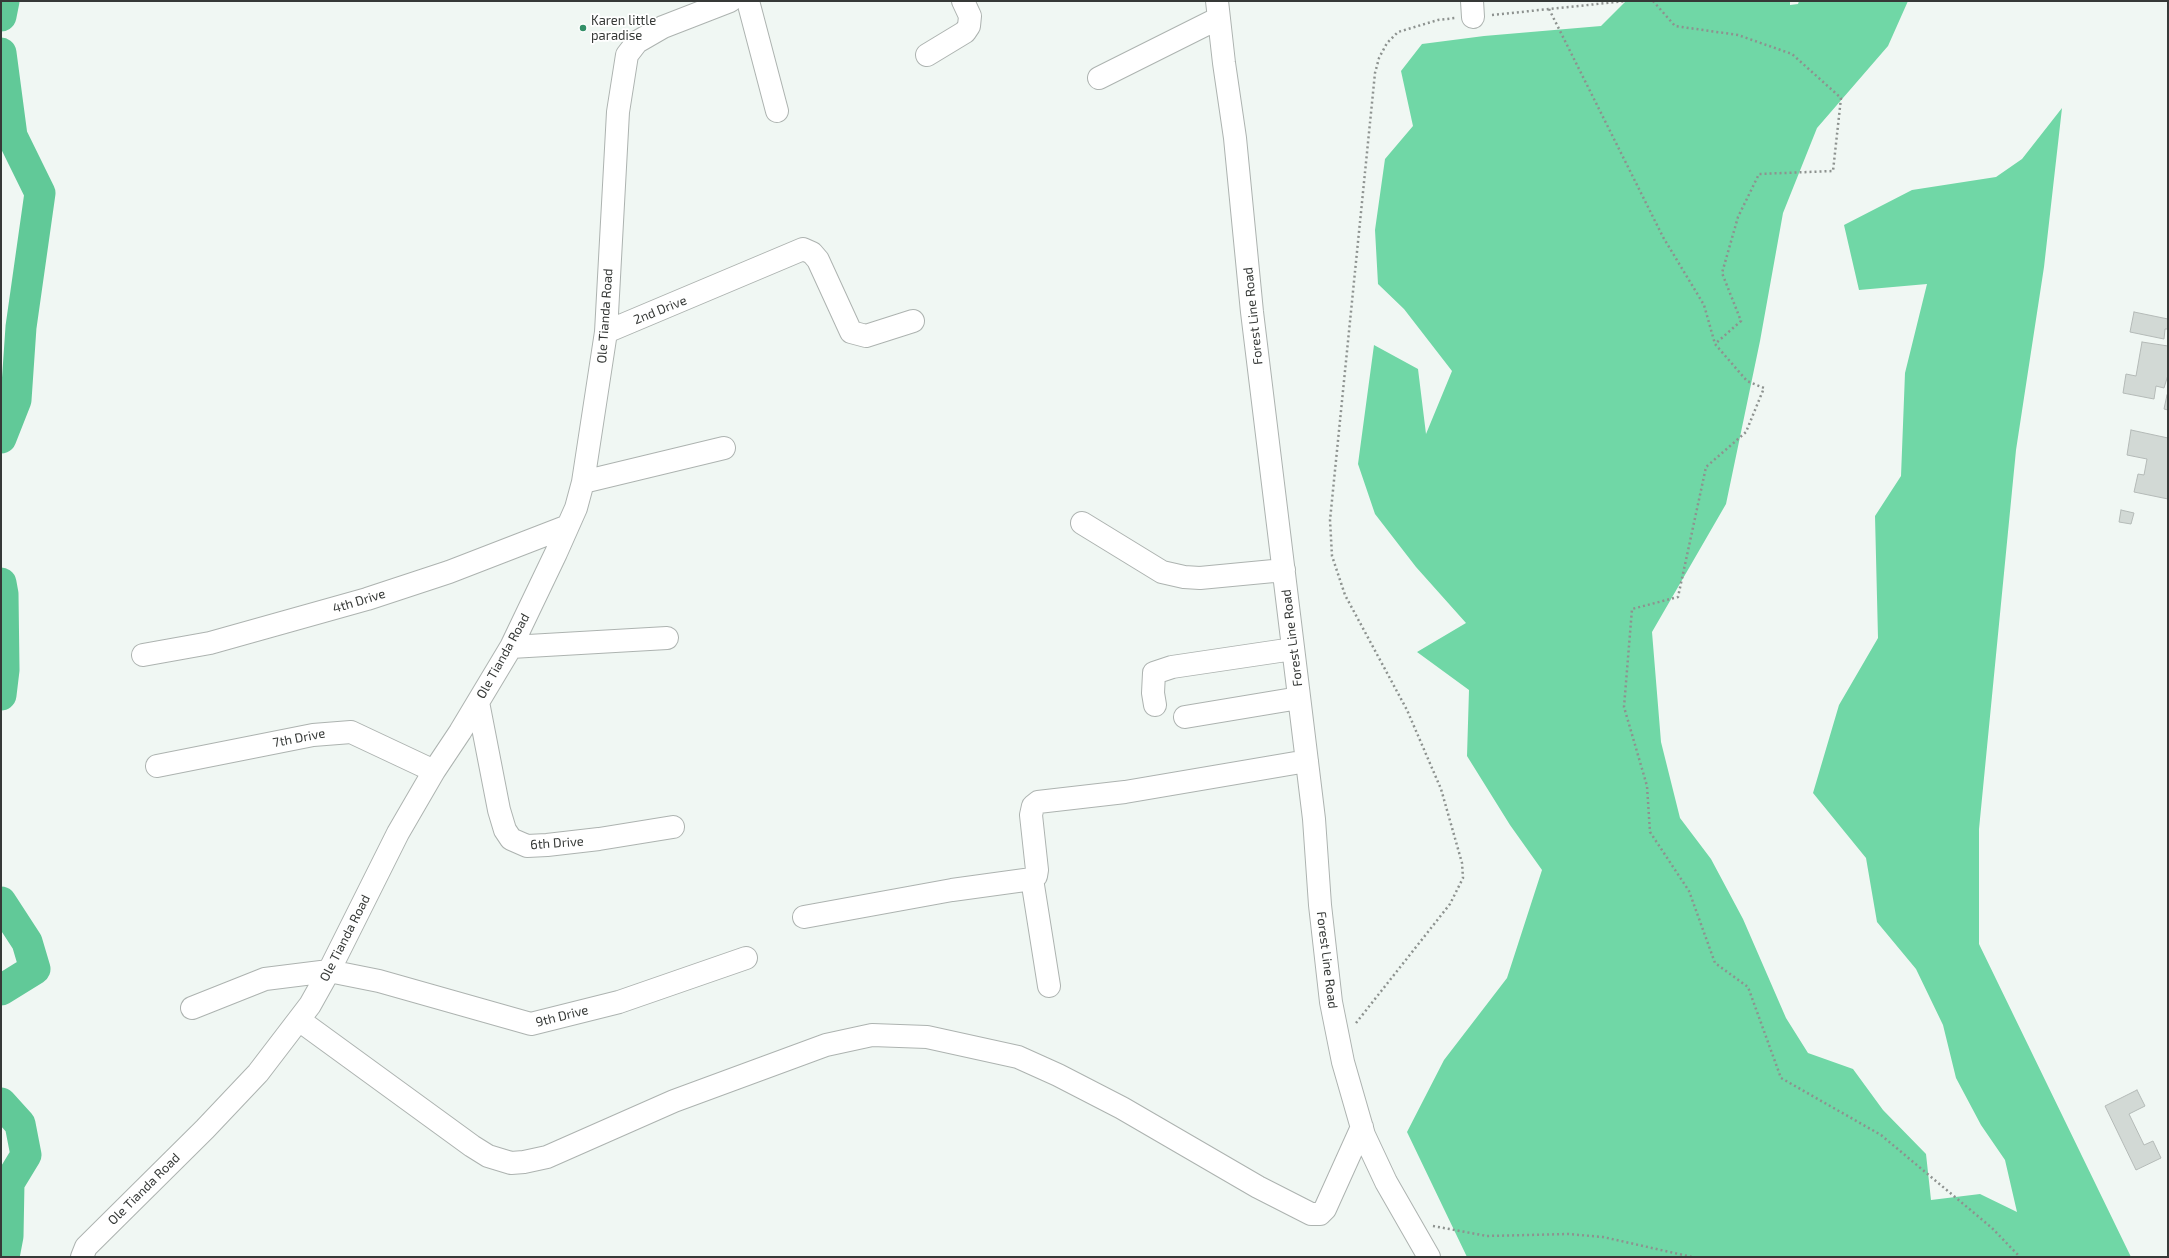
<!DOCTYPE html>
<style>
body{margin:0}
#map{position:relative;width:2169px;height:1258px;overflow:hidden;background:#f0f7f3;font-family:"Exo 2",sans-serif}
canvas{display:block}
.frame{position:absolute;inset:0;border:2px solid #363937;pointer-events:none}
</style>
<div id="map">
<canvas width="2169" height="1258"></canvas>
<div class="frame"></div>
</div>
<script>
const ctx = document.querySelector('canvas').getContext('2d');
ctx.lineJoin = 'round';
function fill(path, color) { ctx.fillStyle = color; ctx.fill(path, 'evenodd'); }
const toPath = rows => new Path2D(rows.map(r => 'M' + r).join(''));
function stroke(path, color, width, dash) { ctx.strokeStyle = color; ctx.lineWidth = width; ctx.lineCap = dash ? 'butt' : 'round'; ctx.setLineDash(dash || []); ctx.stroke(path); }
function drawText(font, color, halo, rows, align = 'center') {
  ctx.font = font + ' "Exo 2",sans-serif'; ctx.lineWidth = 3.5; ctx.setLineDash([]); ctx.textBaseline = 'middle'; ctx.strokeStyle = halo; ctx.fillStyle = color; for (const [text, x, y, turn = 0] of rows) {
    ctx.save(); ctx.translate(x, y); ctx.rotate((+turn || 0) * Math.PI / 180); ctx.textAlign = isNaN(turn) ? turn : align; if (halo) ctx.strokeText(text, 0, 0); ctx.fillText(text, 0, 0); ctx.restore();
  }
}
const forest = toPath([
 [1626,1,1790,1,1790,5,1798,4,1799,1,1908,1,1888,46,1817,128,1783,213,1760,341,1726,504,1652,632,1661,742,1680,818,1711,859,1743,919,1786,1018,1808,1053,1853,1069,1883,1110,1926,1154,1931,1200,1980,1194,2017,1212,2005,1160,1981,1125,1956,1078,1943,1025,1916,969,1877,922,1866,858,1813,793,1839,705,1878,638,1875,516,1901,476,1905,373,1927,284,1859,290,1844,225,1912,190,1996,177,2022,159,2062,108,2044,267,2016,450,1979,829,1979,944,2131,1257,1467,1257,1407,1132,1444,1060,1507,978,1542,870,1510,825,1467,756,1469,690,1417,652,1466,623,1416,567,1375,514,1358,464,1374,345,1418,369,1426,434,1452,371,1404,309,1378,284,1375,230,1385,159,1413,126,1401,71,1422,44,1484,36,1601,26]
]);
const river = toPath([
 [1,16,4,1],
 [1,53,12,136,40,193,21,327,16,400,1,438],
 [1,583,3,594,4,670,1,695],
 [1,902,27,942,35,969,1,990],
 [1,1103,20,1124,26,1155,9,1183,8,1236,4,1257]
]);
const building = toPath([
 [2134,312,2168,319,2168,329,2165,329,2164,339,2130,332,2134,312],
 [2142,342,2168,346,2168,375,2164,388,2156,386,2154,399,2123,393,2126,374,2136,376,2142,342],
 [2167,395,2168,395,2168,410,2164,409,2167,395],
 [2131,430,2168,438,2168,499,2134,492,2138,474,2144,475,2147,459,2127,455,2131,430],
 [2121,510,2134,513,2131,524,2119,522,2121,510],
 [2137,1090,2145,1106,2129,1114,2144,1145,2153,1141,2161,1158,2136,1170,2105,1106,2137,1090]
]);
const path = toPath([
 [1653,1,1675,26,1738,35,1792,54,1841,98,1833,171,1759,174,1738,217,1722,273,1741,321,1715,344],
 [1549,9,1663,237,1704,305,1715,344,1747,381,1764,388,1746,432,1706,467,1678,597,1632,609,1624,707,1647,786,1650,832,1689,891,1715,963,1748,987,1781,1078,1881,1135,1992,1228,2020,1257],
 [1492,15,1626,1],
 [1356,1023,1450,904,1463,878,1462,863,1441,789,1407,710,1345,595,1332,556,1330,520,1375,73,1379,58,1387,43,1398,32,1438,20,1455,18],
 [1433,1226,1487,1236,1568,1234,1603,1237,1692,1257]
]);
const minor = toPath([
 [748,1,777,111],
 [1217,1,1224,63,1235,138,1252,312,1314,819,1320,905,1331,1002,1343,1062,1364,1135,1386,1182,1429,1257],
 [1472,1,1473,17],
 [927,55,965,32,969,26,970,16,963,1],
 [1099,78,1219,18],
 [606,332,803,249,812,253,818,260,851,332,866,336,913,321],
 [583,482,724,448],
 [1082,523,1162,572,1184,577,1200,578,1284,570],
 [511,647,667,638],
 [143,655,210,643,367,599,449,572,568,526],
 [478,702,499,810,505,830,511,839,527,846,547,845,599,839,673,827],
 [1155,705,1153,693,1154,673,1172,667,1293,649],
 [1185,717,1299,698],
 [157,766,313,735,351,732,434,771],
 [1032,879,1049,986],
 [804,917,952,890,1032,879,1036,876,1037,870,1031,815,1033,806,1038,802,1125,792,1307,761],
 [192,1008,265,979,329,971,379,981,531,1024,619,1002,746,958],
 [299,1020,472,1146,488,1156,511,1163,524,1162,547,1157,674,1101,826,1045,872,1035,927,1037,1018,1057,1058,1075,1122,1108,1258,1187,1311,1214,1320,1214,1325,1209,1362,1127],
 [82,1257,86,1247,205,1129,258,1073,310,1005,329,971,398,833,434,771,460,732,511,647,556,553,576,508,583,482,606,332,618,112,627,55,637,42,663,27,730,1]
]);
const markers = [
 [583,28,4,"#328f67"]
];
const poiNames = [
 ["Karen little",591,21],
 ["paradise",591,36]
];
const streetNames = [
 ["2nd Drive",660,310,-22],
 ["Ole Tianda Road",605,316,-86],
 ["Forest Line Road",1253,316,-96],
 ["4th Drive",359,601,-17],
 ["Forest Line Road",1292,638,-97],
 ["Ole Tianda Road",503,656,-61],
 ["7th Drive",299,738,-11],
 ["6th Drive",557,843,-4],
 ["Ole Tianda Road",345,938,-63],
 ["Forest Line Road",1327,960,83],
 ["9th Drive",562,1016,-14],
 ["Ole Tianda Road",144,1189,-45]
];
fill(forest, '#70d7a6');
stroke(river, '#61c998', 31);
fill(building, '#d2d9d5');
stroke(building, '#b4bab7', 1);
stroke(minor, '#adb3b0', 24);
stroke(path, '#8d928f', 2.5, [2, 3]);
stroke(minor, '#fff', 22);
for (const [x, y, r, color] of markers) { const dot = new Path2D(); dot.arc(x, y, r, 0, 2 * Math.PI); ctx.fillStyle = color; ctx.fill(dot); stroke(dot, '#fff', 1.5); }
drawText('13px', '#363937', '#fff', poiNames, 'left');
drawText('13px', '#363937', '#fff', streetNames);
</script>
